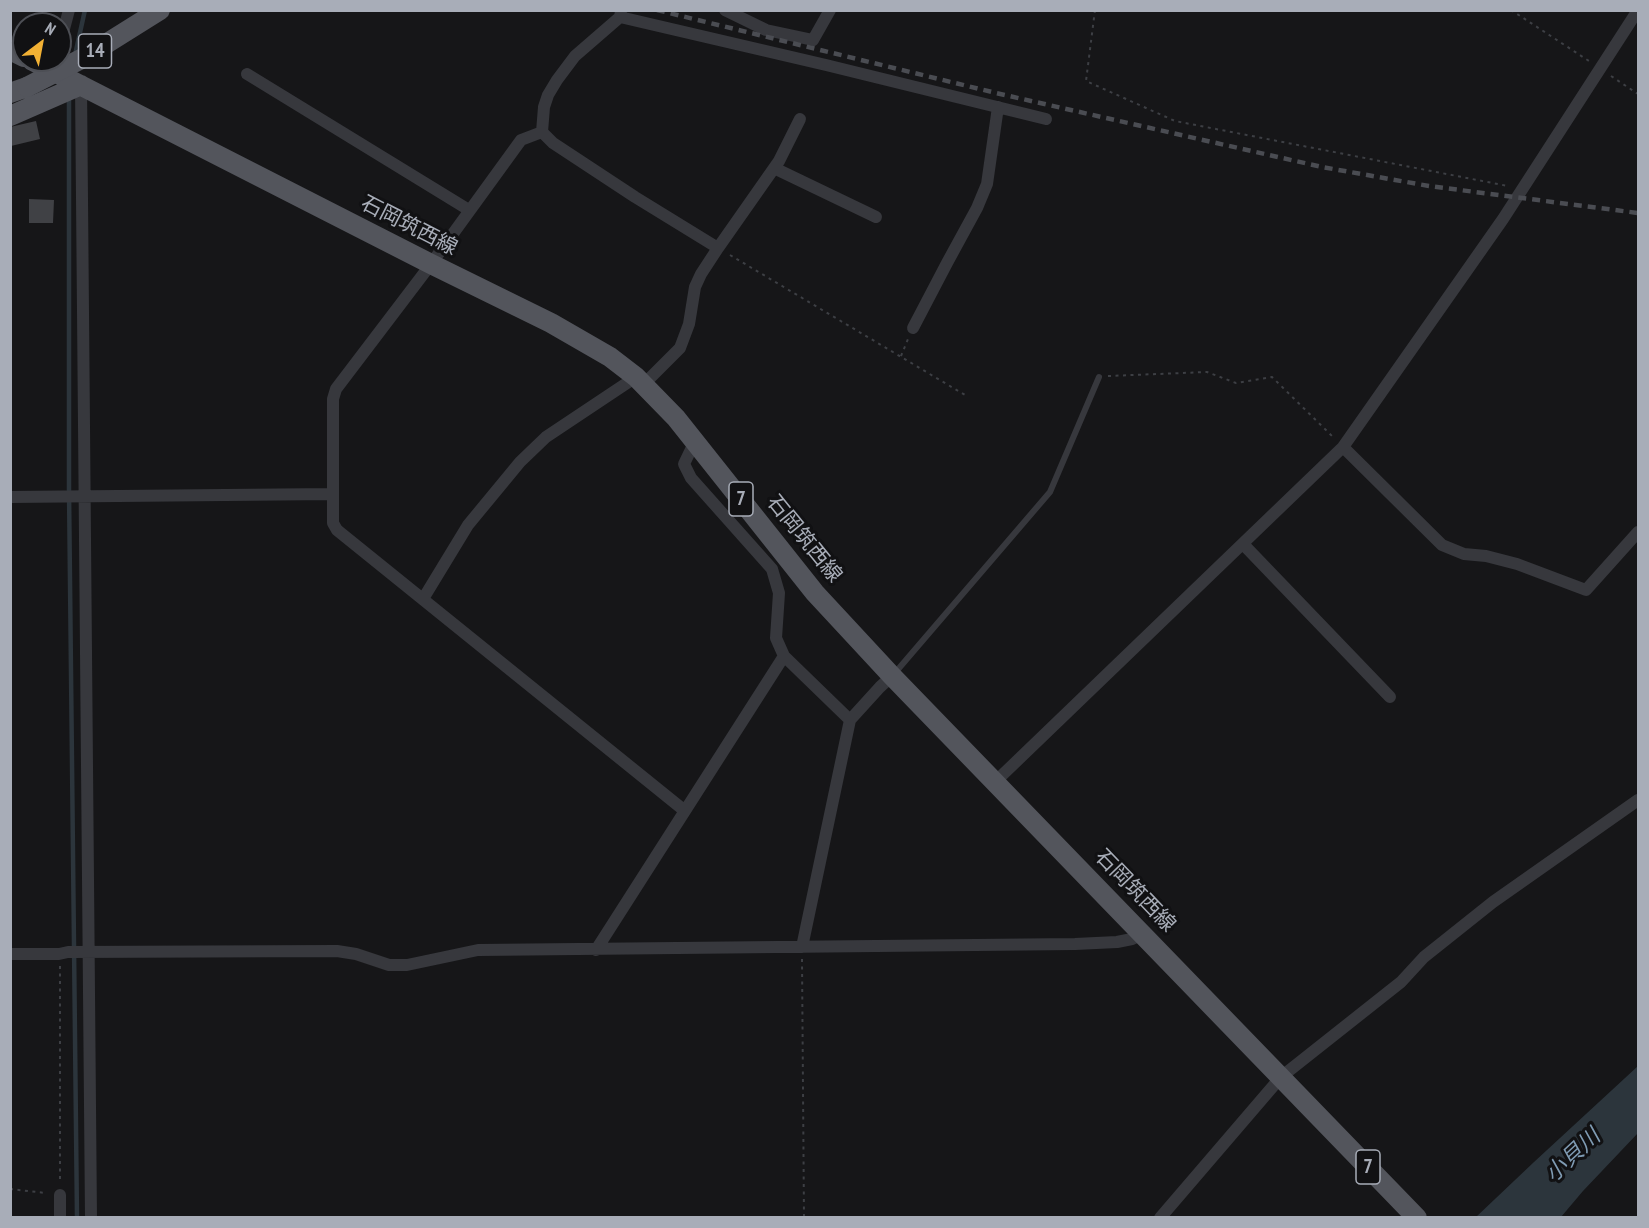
<!DOCTYPE html>
<meta charset="utf-8">
<style>
body{margin:0}
#map{position:relative;width:1649px;height:1228px;overflow:hidden;background:#161618;font-family:"PT Sans Narrow",sans-serif}
canvas{display:block}
.frame{position:absolute;inset:0;border:12px solid #a8adb8;pointer-events:none}
.north{position:absolute;left:12px;top:12px;width:60px;height:60px;box-sizing:border-box;background:#111113;border:2px solid #4d4f55;border-radius:50%;rotate:32deg;font-size:16px;font-weight:700;line-height:24px;text-align:center;color:#a8adb8}
.north::after{content:'';display:block;margin:auto;width:21px;height:27px;background:#f2b134;clip-path:polygon(50% 0,100% 100%,50% 72%,0 100%)}
</style>
<div id="map">
<canvas width="1649" height="1228"></canvas>
<div class="frame"></div>
<div class="north">N</div>
</div>
<script>
const ctx = document.querySelector('canvas').getContext('2d');
ctx.lineJoin = 'round';
function fill(path, color) { ctx.fillStyle = color; ctx.fill(path, 'evenodd'); }
const toPath = rows => new Path2D(rows.map(r => 'M' + r).join(''));
function stroke(path, color, width, dash) { ctx.strokeStyle = color; ctx.lineWidth = width; ctx.lineCap = dash ? 'butt' : 'round'; ctx.setLineDash(dash || []); ctx.stroke(path); }
function drawText(font, color, halo, rows, align = 'center') {
  ctx.font = font + ' "PT Sans Narrow","Noto Sans JP",sans-serif'; ctx.lineWidth = 6; ctx.setLineDash([]); ctx.textBaseline = 'middle'; ctx.strokeStyle = halo; ctx.fillStyle = color; for (const [text, x, y, turn = 0] of rows) {
    ctx.save(); ctx.translate(x, y); ctx.rotate((+turn || 0) * Math.PI / 180); ctx.textAlign = isNaN(turn) ? turn : align; if (halo) ctx.strokeText(text, 0, 0); ctx.fillText(text, 0, 0); ctx.restore();
  }
}
const water = toPath([
 [1638,1066,1638,1133,1583,1191,1561,1217,1476,1217,1534,1162]
]);
const stream = toPath([
 [75,55,85,10],
 [69,100,69,490,77,1218]
]);
const building = toPath([
 [36,121,40,139,11,146,10,127],
 [29,199,54,200,53,223,29,223]
]);
const path = toPath([
 [1095,10,1086,81,1175,121,1508,186],
 [1511,10,1589,61],
 [1611,76,1638,94],
 [730,255,965,395],
 [901,356,908,339],
 [1108,376,1207,372,1236,383,1272,377,1333,437],
 [802,959,804,1218],
 [60,966,60,1182],
 [10,1189,46,1193]
]);
const service = toPath([
 [894,674,1050,492,1099,377]
]);
const minor = toPath([
 [725,10,766,30,813,40,830,10],
 [621,11,620,17,575,56,557,80,548,95,544,107,542,132,553,143,635,197,718,248],
 [620,17,826,65,1046,119],
 [60,44,69,10],
 [247,74,469,210],
 [81,85,91,1218],
 [542,132,521,140,431,264,336,389,333,399,333,523,337,530,685,811],
 [774,168,876,217],
 [913,328,947,263,977,208,987,184,998,107],
 [644,384,680,348,689,324,695,287,701,274,718,248,779,161,800,119],
 [695,441,684,464,691,478,772,569,779,593,776,638,784,656,850,720],
 [1343,447,1442,545,1464,554,1486,556,1517,564,1586,590,1638,532],
 [10,497,333,494],
 [1243,544,1390,697],
 [423,599,468,525,520,462,546,437,636,377],
 [995,782,1343,447,1503,219,1638,10],
 [802,947,850,720,880,687,892,676],
 [596,950,784,656],
 [10,954,59,954,68,952,337,951,356,954,389,965,407,965,478,950,1075,944,1117,942,1132,939,1143,934],
 [60,1218,60,1195],
 [1160,1218,1281,1077,1401,982,1424,957,1493,902,1638,800]
]);
const primary = toPath([
 [10,50,24,57],
 [31,60,431,264,551,323,610,357,636,377,676,418,815,593,892,676,1417,1218],
 [10,93,27,87],
 [10,116,81,85]
]);
const rail = toPath([
 [657,10,996,93,1322,167,1429,186,1638,213]
]);
const primaryBridge = toPath([
 [27,87,85,57,160,10]
]);
const shields = [
 [95,51,33],
 [741,499,24],
 [1368,1167,24]
];
const shieldNames = [
 ["14",95,51],
 ["7",741,499],
 ["7",1368,1167]
];
const streetNames = [
 ["石岡筑西線",409,226,27],
 ["石岡筑西線",804,539,51],
 ["石岡筑西線",1135,891,46]
];
const waterNames = [
 ["小貝川",1573,1156,-43]
];
fill(water, '#2c353c');
stroke(stream, '#2c353c', 4.5);
fill(building, '#404145');
stroke(path, '#3d3f44', 2, [3, 4.5]);
stroke(service, '#37383d', 6);
stroke(minor, '#37383d', 12);
stroke(primary, '#53555c', 20);
stroke(rail, '#4a4c52', 4.5, [8, 6]);
stroke(primaryBridge, '#53555c', 20);
for (const [x, y, w] of shields) { const box = new Path2D(); box.roundRect(x - w / 2, y - 17, w, 34, 4.5); ctx.fillStyle = '#111113'; ctx.fill(box); stroke(box, '#a8adb8', 1.5); }
drawText('bold 20px', '#a8adb8', null, shieldNames);
drawText('21px', '#a8adb8', '#111113', streetNames);
drawText('italic 22px', '#7f9bb3', '#111113', waterNames);
</script>
